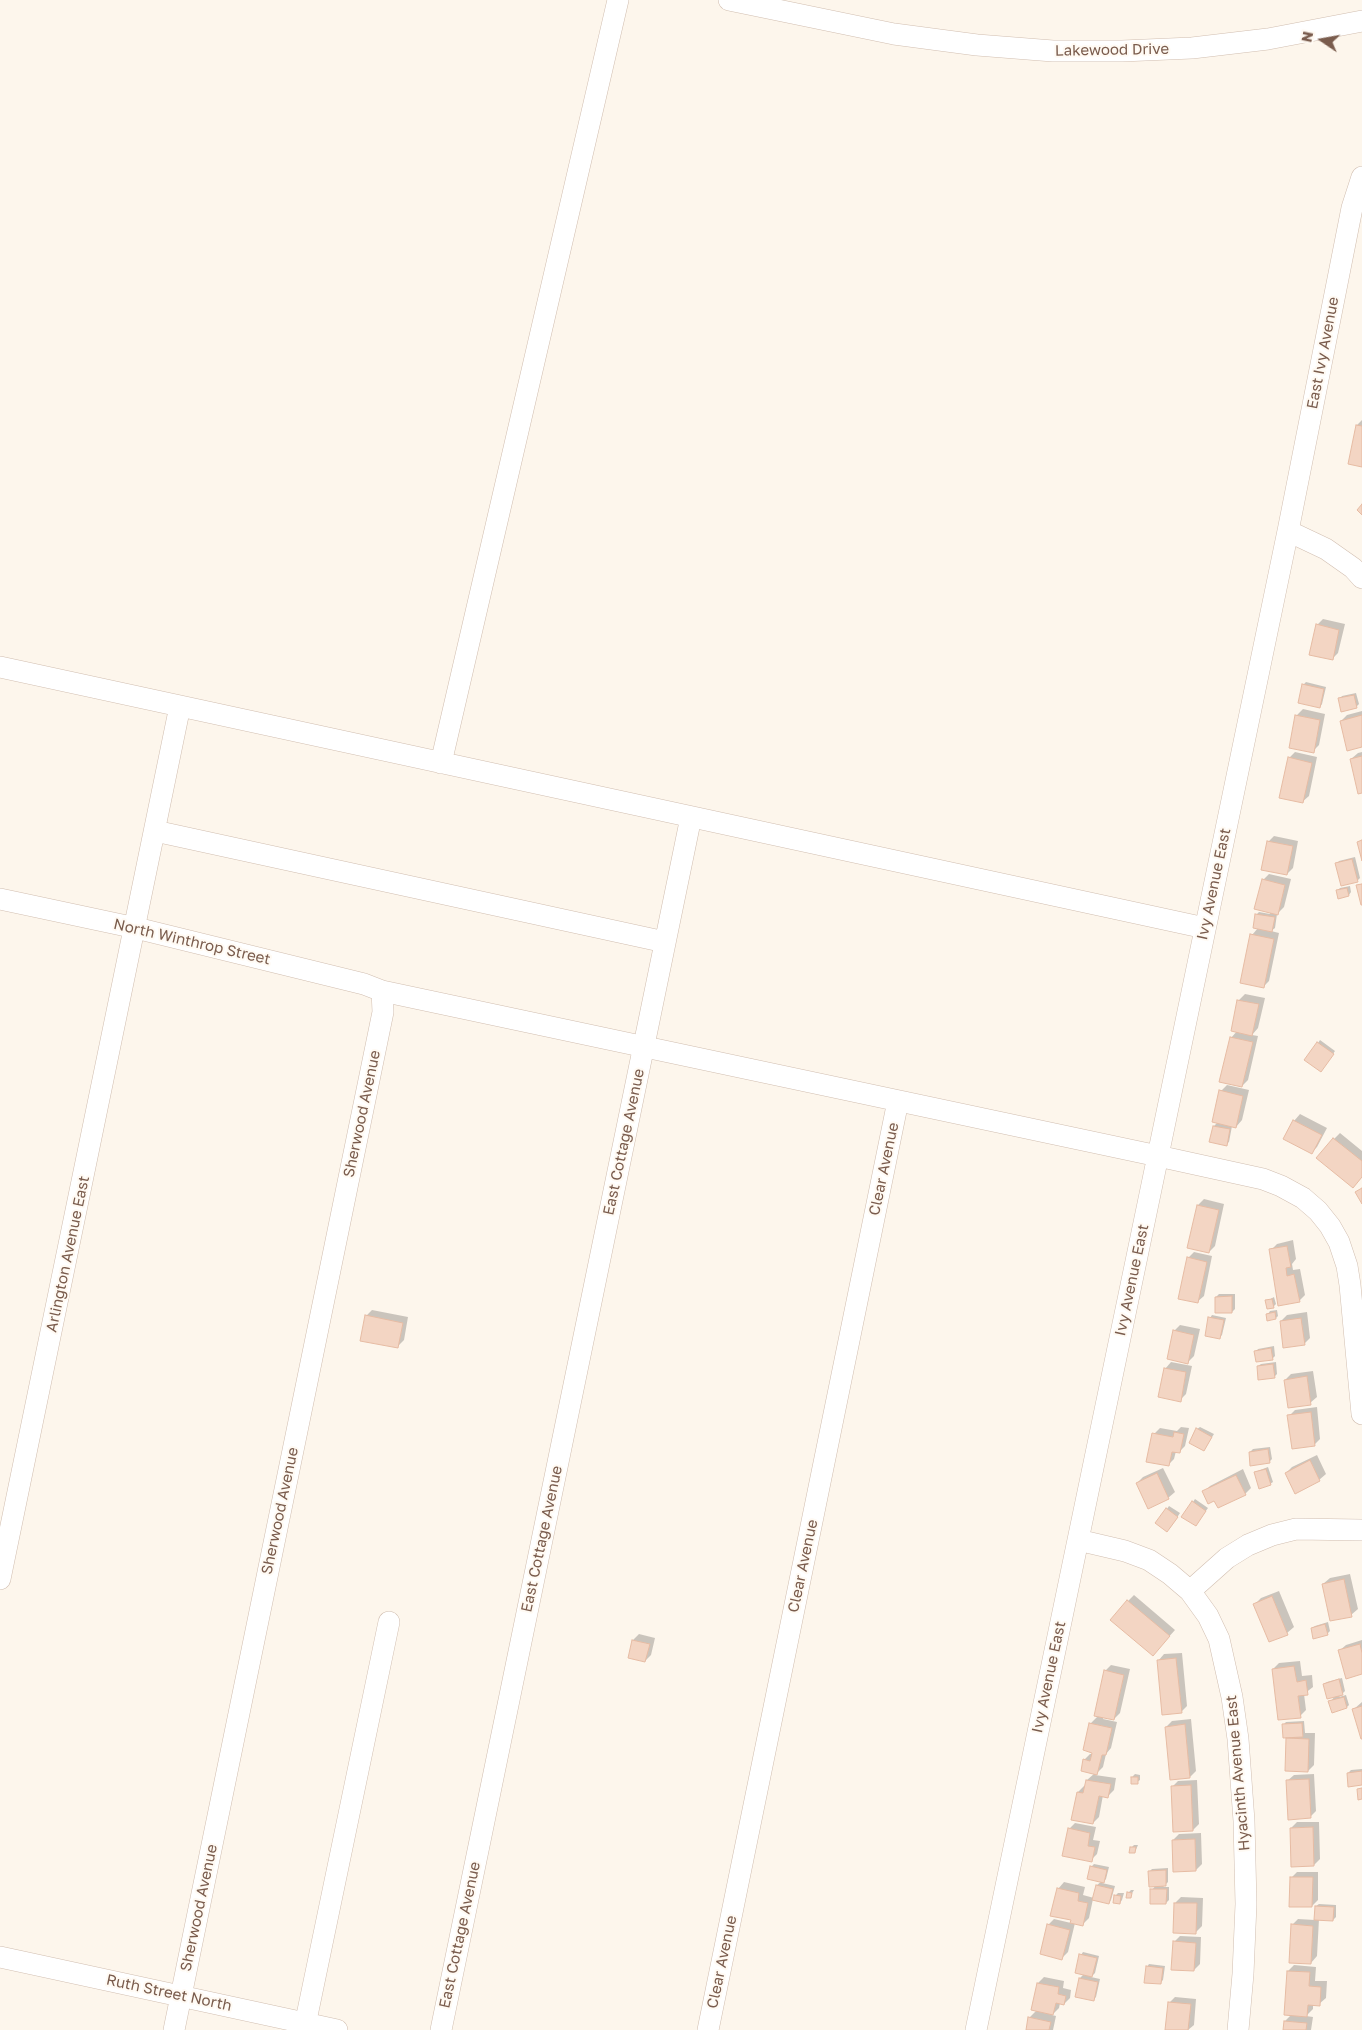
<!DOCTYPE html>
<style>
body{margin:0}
#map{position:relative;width:1362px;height:2030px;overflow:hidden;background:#fdf6ec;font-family:"Golos Text",sans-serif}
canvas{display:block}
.north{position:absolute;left:1297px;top:15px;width:50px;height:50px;-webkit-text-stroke:4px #fffaf3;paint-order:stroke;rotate:282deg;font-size:14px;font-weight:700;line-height:20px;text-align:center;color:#7a5c4d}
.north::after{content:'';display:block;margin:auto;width:18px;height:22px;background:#7a5c4d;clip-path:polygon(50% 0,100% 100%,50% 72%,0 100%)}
</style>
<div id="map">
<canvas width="1362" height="2030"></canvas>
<div class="north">N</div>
</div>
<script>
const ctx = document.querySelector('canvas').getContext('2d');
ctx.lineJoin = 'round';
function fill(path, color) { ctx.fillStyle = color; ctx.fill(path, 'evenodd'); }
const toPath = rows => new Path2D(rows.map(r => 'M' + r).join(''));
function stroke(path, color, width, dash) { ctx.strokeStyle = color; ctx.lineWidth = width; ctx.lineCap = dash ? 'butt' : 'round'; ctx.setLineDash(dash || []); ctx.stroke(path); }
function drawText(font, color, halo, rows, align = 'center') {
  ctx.font = font + ' "Golos Text",sans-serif'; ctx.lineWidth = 4; ctx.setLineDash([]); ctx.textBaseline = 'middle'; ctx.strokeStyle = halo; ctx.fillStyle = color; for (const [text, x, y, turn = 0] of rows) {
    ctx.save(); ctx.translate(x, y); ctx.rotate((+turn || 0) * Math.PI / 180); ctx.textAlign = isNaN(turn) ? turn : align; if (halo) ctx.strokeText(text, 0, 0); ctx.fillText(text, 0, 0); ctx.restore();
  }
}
const shadow = toPath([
 [1362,420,1362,466,1357,425],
 [1323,619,1345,624,1338,653,1332,659,1317,625],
 [1306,682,1326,687,1322,704,1320,707,1303,685],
 [1356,693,1359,704,1356,707,1340,699,1342,696],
 [1303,709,1325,714,1319,745,1313,751,1296,716],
 [1362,711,1362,746,1341,721,1347,715],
 [1295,752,1317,757,1309,796,1302,802,1289,758],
 [1362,752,1362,792,1351,759,1358,753],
 [1274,836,1298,841,1293,868,1287,874,1268,842],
 [1355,857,1360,878,1358,880,1342,885,1337,864,1339,861],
 [1269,874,1291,879,1284,907,1277,914,1275,928,1271,931,1279,933,1269,981,1263,987,1252,935,1258,928,1257,914,1259,912,1270,914,1263,880],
 [1350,886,1351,892,1349,895,1339,897,1337,891,1340,888],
 [1245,994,1265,998,1258,1028,1252,1035,1258,1036,1248,1080,1242,1086,1231,1038,1237,1031,1239,1000],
 [1320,1040,1335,1051,1321,1071,1318,1043],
 [1227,1085,1249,1090,1242,1120,1236,1127,1232,1126,1229,1142,1226,1144,1214,1126,1218,1122,1221,1091],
 [1300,1114,1327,1128,1317,1147,1311,1153,1285,1139,1294,1121],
 [1340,1133,1362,1151,1362,1177,1353,1187,1334,1139],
 [1204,1199,1224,1204,1215,1246,1209,1252,1198,1205],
 [1293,1240,1296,1259,1292,1264,1293,1270,1300,1269,1305,1295,1299,1301,1271,1250,1277,1244],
 [1194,1252,1212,1256,1204,1296,1197,1302,1188,1258],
 [1219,1294,1235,1294,1235,1309,1232,1312,1216,1297],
 [1274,1297,1276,1304,1273,1307,1267,1301],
 [372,1310,408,1317,404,1340,398,1346,366,1316],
 [1277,1310,1278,1316,1276,1318,1268,1314,1270,1311],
 [1307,1312,1310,1338,1304,1344,1281,1321,1287,1315],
 [1212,1315,1226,1318,1222,1335,1219,1338,1210,1318],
 [1180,1325,1200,1329,1194,1356,1188,1362,1174,1331],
 [1274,1346,1275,1356,1272,1359,1256,1352,1258,1349],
 [1171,1362,1192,1366,1186,1394,1180,1400,1165,1369],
 [1276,1362,1277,1374,1274,1377,1258,1366,1261,1364],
 [1313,1371,1317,1397,1310,1403,1285,1380,1291,1374],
 [1317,1407,1320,1439,1314,1445,1289,1416,1295,1410],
 [1181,1427,1189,1428,1185,1446,1179,1452,1176,1451,1174,1459,1168,1465,1154,1434,1160,1428,1177,1431],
 [1200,1427,1214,1434,1204,1450,1197,1429],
 [1270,1447,1272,1459,1269,1462,1250,1452,1253,1449],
 [1317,1455,1326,1474,1319,1480,1286,1473,1292,1467],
 [1268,1467,1273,1482,1270,1484,1255,1472],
 [1163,1468,1175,1492,1168,1498,1149,1507,1137,1483,1143,1477],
 [1243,1469,1251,1488,1245,1494,1219,1507,1215,1500,1204,1492,1210,1486],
 [1195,1499,1208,1508,1198,1522,1193,1502],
 [1169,1506,1180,1513,1170,1528,1157,1523],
 [1350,1574,1358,1609,1351,1615,1323,1584,1330,1578],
 [1279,1591,1294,1627,1287,1633,1270,1641,1255,1604,1261,1598],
 [1134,1595,1175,1630,1158,1649,1128,1601],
 [1328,1622,1330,1631,1327,1634,1312,1628,1315,1626],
 [639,1634,655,1638,651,1655,645,1661,633,1640],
 [1362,1640,1362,1673,1339,1651,1346,1645],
 [1182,1653,1187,1706,1181,1712,1158,1661,1164,1654],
 [1300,1661,1302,1676,1312,1675,1313,1687,1304,1694,1306,1710,1300,1716,1273,1669,1279,1663],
 [1111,1665,1130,1669,1120,1713,1114,1719,1103,1716,1103,1719,1117,1722,1111,1748,1106,1754,1103,1767,1095,1775,1116,1778,1114,1790,1108,1796,1103,1795,1099,1817,1093,1823,1078,1792,1084,1786,1086,1787,1087,1780,1095,1773,1084,1760,1090,1754,1093,1754,1090,1724,1099,1715,1105,1671],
 [1342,1678,1345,1691,1339,1697,1346,1695,1349,1705,1347,1707,1330,1702,1336,1695,1324,1684,1327,1682],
 [1362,1702,1362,1738,1354,1709],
 [1191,1719,1196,1771,1190,1777,1166,1727,1172,1721],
 [1304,1721,1305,1733,1315,1733,1314,1765,1308,1771,1287,1739,1290,1736,1283,1725,1286,1722],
 [1362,1769,1362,1784,1348,1773,1351,1770],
 [1135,1774,1140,1775,1140,1780,1137,1782,1132,1777],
 [1314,1774,1316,1811,1310,1817,1287,1781,1294,1775],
 [1197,1780,1199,1824,1193,1830,1172,1787,1178,1781],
 [1297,1822,1319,1822,1320,1859,1314,1865,1291,1828],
 [1075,1823,1096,1827,1093,1840,1100,1841,1097,1854,1091,1860,1069,1829],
 [1201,1833,1202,1864,1196,1870,1173,1840,1179,1834],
 [1134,1845,1138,1845,1135,1852,1131,1848],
 [1094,1864,1109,1867,1106,1879,1102,1883,1115,1886,1111,1900,1109,1903,1093,1899,1089,1918,1082,1925,1075,1923,1068,1952,1062,1958,1048,1925,1054,1919,1071,1923,1072,1920,1058,1889,1064,1882,1085,1887,1083,1895,1094,1898,1097,1885,1102,1881,1091,1867],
 [1168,1868,1168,1882,1163,1887,1169,1887,1169,1900,1166,1903,1152,1890,1156,1885,1150,1871,1152,1869],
 [1297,1872,1318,1872,1318,1900,1312,1906,1291,1878],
 [1131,1890,1134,1890,1130,1897,1128,1893],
 [1118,1893,1124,1893,1122,1900,1120,1903,1116,1895],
 [1181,1897,1203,1898,1202,1926,1196,1932,1175,1903],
 [1319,1904,1336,1905,1336,1917,1333,1920,1319,1919,1317,1956,1311,1963,1292,1925,1298,1919,1315,1920,1316,1906],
 [1180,1936,1201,1937,1200,1964,1194,1970,1174,1942],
 [1083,1952,1099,1956,1095,1973,1091,1977,1100,1979,1096,1997,1093,2000,1080,1978,1084,1974,1081,1955],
 [1149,1964,1165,1966,1163,1980,1160,1983,1147,1967],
 [1294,1965,1316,1967,1315,1981,1327,1981,1326,1998,1319,2004,1313,2004,1313,2009,1306,2016,1313,2017,1311,2030,1284,2030,1285,2021,1292,2014,1288,1971],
 [1044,1977,1064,1981,1063,1988,1071,1990,1070,1998,1064,2004,1060,2003,1059,2008,1052,2015,1056,2016,1053,2030,1027,2030,1029,2018,1037,2010,1032,2009,1038,1983],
 [1175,1997,1196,1999,1194,2025,1188,2030,1177,2030,1169,2003]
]);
const building = toPath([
 [1356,425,1362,426,1362,467,1348,464,1356,425],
 [1362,504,1362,515,1357,510,1362,504],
 [1316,624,1339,630,1333,660,1309,655,1316,624],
 [1302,684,1324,689,1320,708,1298,703,1302,684],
 [1354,695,1357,708,1341,712,1338,698,1354,695],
 [1295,715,1320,720,1314,753,1289,748,1295,715],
 [1362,715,1362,747,1347,751,1340,721,1362,715],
 [1362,756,1362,793,1358,794,1350,759,1362,756],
 [1288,757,1312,763,1303,803,1279,798,1288,757],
 [1362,840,1362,861,1357,842,1362,840],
 [1267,841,1293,846,1287,875,1261,870,1267,841],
 [1352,859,1358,882,1341,886,1335,863,1352,859],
 [1262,879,1285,885,1278,915,1254,909,1262,879],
 [1362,884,1362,905,1361,905,1356,885,1362,884],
 [1347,888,1349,896,1338,899,1336,890,1347,888],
 [1255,914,1275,917,1272,932,1253,928,1255,914],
 [1250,934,1274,939,1264,988,1240,983,1250,934],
 [1237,1000,1259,1004,1252,1036,1231,1031,1237,1000],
 [1230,1037,1253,1042,1242,1087,1219,1082,1230,1037],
 [1317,1042,1334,1054,1321,1072,1304,1060,1317,1042],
 [1219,1090,1243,1096,1236,1128,1212,1122,1219,1090],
 [1293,1120,1322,1135,1312,1154,1283,1139,1293,1120],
 [1213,1126,1230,1129,1227,1146,1209,1142,1213,1126],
 [1333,1138,1362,1161,1362,1177,1353,1188,1316,1158,1333,1138],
 [1362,1188,1362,1204,1355,1192,1362,1188],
 [1197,1205,1219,1210,1209,1253,1187,1248,1197,1205],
 [1287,1246,1291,1267,1286,1268,1287,1276,1294,1274,1300,1302,1278,1306,1269,1249,1287,1246],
 [1187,1257,1207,1262,1198,1303,1178,1299,1187,1257],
 [1232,1296,1232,1313,1215,1313,1215,1297,1232,1296],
 [1272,1299,1274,1308,1267,1309,1265,1300,1272,1299],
 [1275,1312,1276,1319,1267,1321,1266,1314,1275,1312],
 [365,1315,403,1323,398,1348,360,1341,365,1315],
 [1208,1317,1224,1320,1220,1339,1205,1336,1208,1317],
 [1301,1318,1305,1345,1283,1348,1280,1321,1301,1318],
 [1173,1330,1194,1335,1188,1364,1167,1359,1173,1330],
 [1271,1348,1273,1360,1256,1362,1254,1351,1271,1348],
 [1273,1364,1275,1378,1258,1380,1257,1366,1273,1364],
 [1164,1368,1186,1372,1181,1402,1158,1397,1164,1368],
 [1307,1376,1311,1405,1288,1408,1284,1380,1307,1376],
 [1311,1412,1315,1446,1292,1449,1287,1415,1311,1412],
 [1196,1428,1212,1437,1204,1451,1189,1443,1196,1428],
 [1174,1432,1184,1434,1180,1453,1172,1452,1169,1466,1146,1462,1152,1433,1173,1437,1174,1432],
 [1268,1449,1270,1463,1250,1466,1249,1452,1268,1449],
 [1310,1460,1320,1481,1295,1494,1285,1473,1310,1460],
 [1266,1469,1271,1485,1259,1489,1254,1472,1266,1469],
 [1157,1473,1169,1499,1148,1509,1136,1483,1157,1473],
 [1236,1475,1246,1495,1218,1508,1214,1501,1208,1504,1202,1491,1236,1475],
 [1192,1501,1206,1511,1196,1526,1181,1517,1192,1501],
 [1166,1508,1178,1517,1167,1532,1155,1523,1166,1508],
 [1344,1579,1352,1617,1330,1621,1322,1584,1344,1579],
 [1272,1596,1288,1635,1269,1642,1253,1604,1272,1596],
 [1127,1600,1170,1636,1153,1656,1110,1620,1127,1600],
 [1325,1624,1328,1635,1313,1639,1311,1628,1325,1624],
 [632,1640,650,1644,645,1662,628,1658,632,1640],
 [1360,1644,1362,1653,1362,1674,1346,1679,1338,1650,1360,1644],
 [1176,1658,1182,1713,1162,1715,1157,1660,1176,1658],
 [1294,1666,1297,1682,1306,1680,1308,1695,1298,1696,1301,1718,1278,1720,1272,1669,1294,1666],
 [1104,1670,1124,1675,1114,1720,1094,1716,1104,1670],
 [1339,1679,1343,1695,1327,1699,1323,1684,1339,1679],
 [1344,1697,1347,1708,1332,1713,1328,1701,1344,1697],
 [1362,1706,1362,1739,1361,1739,1352,1709,1362,1706],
 [1089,1723,1112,1728,1106,1755,1102,1755,1097,1775,1081,1771,1083,1759,1090,1761,1092,1753,1083,1750,1089,1723],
 [1302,1723,1303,1737,1283,1738,1282,1724,1302,1723],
 [1185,1724,1190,1778,1170,1780,1165,1727,1185,1724],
 [1286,1738,1309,1739,1308,1772,1285,1771,1286,1738],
 [1362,1771,1362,1785,1348,1787,1347,1773,1362,1771],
 [1131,1777,1138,1777,1138,1784,1131,1784,1131,1777],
 [1309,1779,1311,1818,1288,1820,1286,1780,1309,1779],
 [1086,1780,1111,1784,1108,1798,1099,1796,1093,1824,1071,1820,1077,1792,1083,1793,1086,1780],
 [1191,1785,1193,1831,1173,1832,1171,1786,1191,1785],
 [1362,1788,1362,1799,1358,1800,1357,1789,1362,1788],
 [1313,1827,1314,1866,1291,1867,1290,1828,1313,1827],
 [1068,1828,1090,1833,1088,1846,1095,1847,1092,1862,1062,1856,1068,1828],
 [1195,1839,1196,1871,1173,1872,1172,1840,1195,1839],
 [1130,1847,1136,1847,1135,1853,1129,1853,1130,1847],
 [1090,1866,1107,1870,1104,1883,1087,1879,1090,1866],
 [1166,1870,1166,1886,1149,1887,1148,1871,1166,1870],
 [1290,1877,1313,1877,1312,1907,1289,1907,1290,1877],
 [1096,1885,1113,1889,1109,1904,1092,1900,1096,1885],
 [1057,1888,1079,1893,1078,1901,1088,1903,1083,1926,1070,1923,1071,1920,1050,1916,1057,1888],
 [1150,1889,1167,1889,1166,1904,1150,1904,1150,1889],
 [1127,1892,1132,1893,1131,1898,1126,1898,1127,1892],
 [1114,1895,1121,1896,1120,1904,1113,1903,1114,1895],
 [1174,1903,1197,1903,1196,1934,1173,1933,1174,1903],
 [1315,1906,1334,1907,1333,1921,1314,1920,1315,1906],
 [1047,1924,1070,1930,1062,1960,1040,1954,1047,1924],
 [1291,1924,1313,1926,1311,1964,1289,1963,1291,1924],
 [1173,1941,1196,1943,1194,1971,1171,1970,1173,1941],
 [1079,1954,1097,1958,1092,1977,1075,1973,1079,1954],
 [1146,1966,1163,1968,1161,1984,1144,1983,1146,1966],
 [1287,1971,1310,1972,1309,1986,1321,1987,1320,2006,1308,2005,1307,2017,1284,2015,1287,1971],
 [1079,1978,1098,1982,1094,2001,1075,1997,1079,1978],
 [1037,1983,1059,1987,1058,1994,1066,1996,1064,2005,1056,2003,1053,2015,1031,2010,1037,1983],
 [1168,2002,1191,2004,1188,2030,1165,2030,1168,2002],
 [1028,2017,1051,2022,1049,2030,1026,2030,1028,2017],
 [1284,2021,1307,2023,1306,2030,1283,2030,1284,2021]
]);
const minor = toPath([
 [729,0,894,34,977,45,1053,51,1122,51,1192,48,1268,39,1362,21],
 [1288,531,1326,549,1353,568,1362,578],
 [0,667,1205,928],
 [441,763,618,0],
 [155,831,665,942],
 [0,899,136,928,364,984,382,991,1158,1156,1263,1179,1281,1186,1303,1198,1318,1211,1330,1226,1339,1242,1347,1266,1350,1285,1362,1414],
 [1078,1540,1125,1551,1149,1560,1170,1574,1190,1591,1208,1616,1219,1639,1232,1697,1238,1739,1244,1821,1246,1904,1243,1974,1238,2030],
 [0,1579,180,706],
 [1190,1591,1227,1558,1248,1545,1272,1535,1296,1529,1362,1530],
 [0,1957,337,2030],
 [174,2030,383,1012,382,991],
 [304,2030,389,1622],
 [441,2030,691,817],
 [708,2030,898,1101],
 [976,2030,1288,531,1352,208,1362,177]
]);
const streetNames = [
 ["Lakewood Drive",1112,50,-1],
 ["East Ivy Avenue",1323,353,-79],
 ["Ivy Avenue East",1214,884,-78],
 ["North Winthrop Street",192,942,13],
 ["Sherwood Avenue",362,1114,-78],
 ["East Cottage Avenue",624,1142,-78],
 ["Clear Avenue",884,1169,-78],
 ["Arlington Avenue East",68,1254,-78],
 ["Ivy Avenue East",1132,1280,-78],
 ["Sherwood Avenue",280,1511,-78],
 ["East Cottage Avenue",542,1539,-78],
 ["Clear Avenue",803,1566,-78],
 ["Ivy Avenue East",1049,1677,-78],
 ["Hyacinth Avenue East",1238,1773,-95],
 ["Sherwood Avenue",199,1908,-78],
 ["East Cottage Avenue",460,1935,-78],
 ["Clear Avenue",722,1962,-78],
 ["Ruth Street North",169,1993,12]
];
fill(shadow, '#0003');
fill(building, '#f3d5c3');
stroke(building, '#e6bba3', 1);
stroke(minor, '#d1beb0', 22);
stroke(minor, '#fff', 21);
drawText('15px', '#7a5c4d', '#fffaf3', streetNames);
</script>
